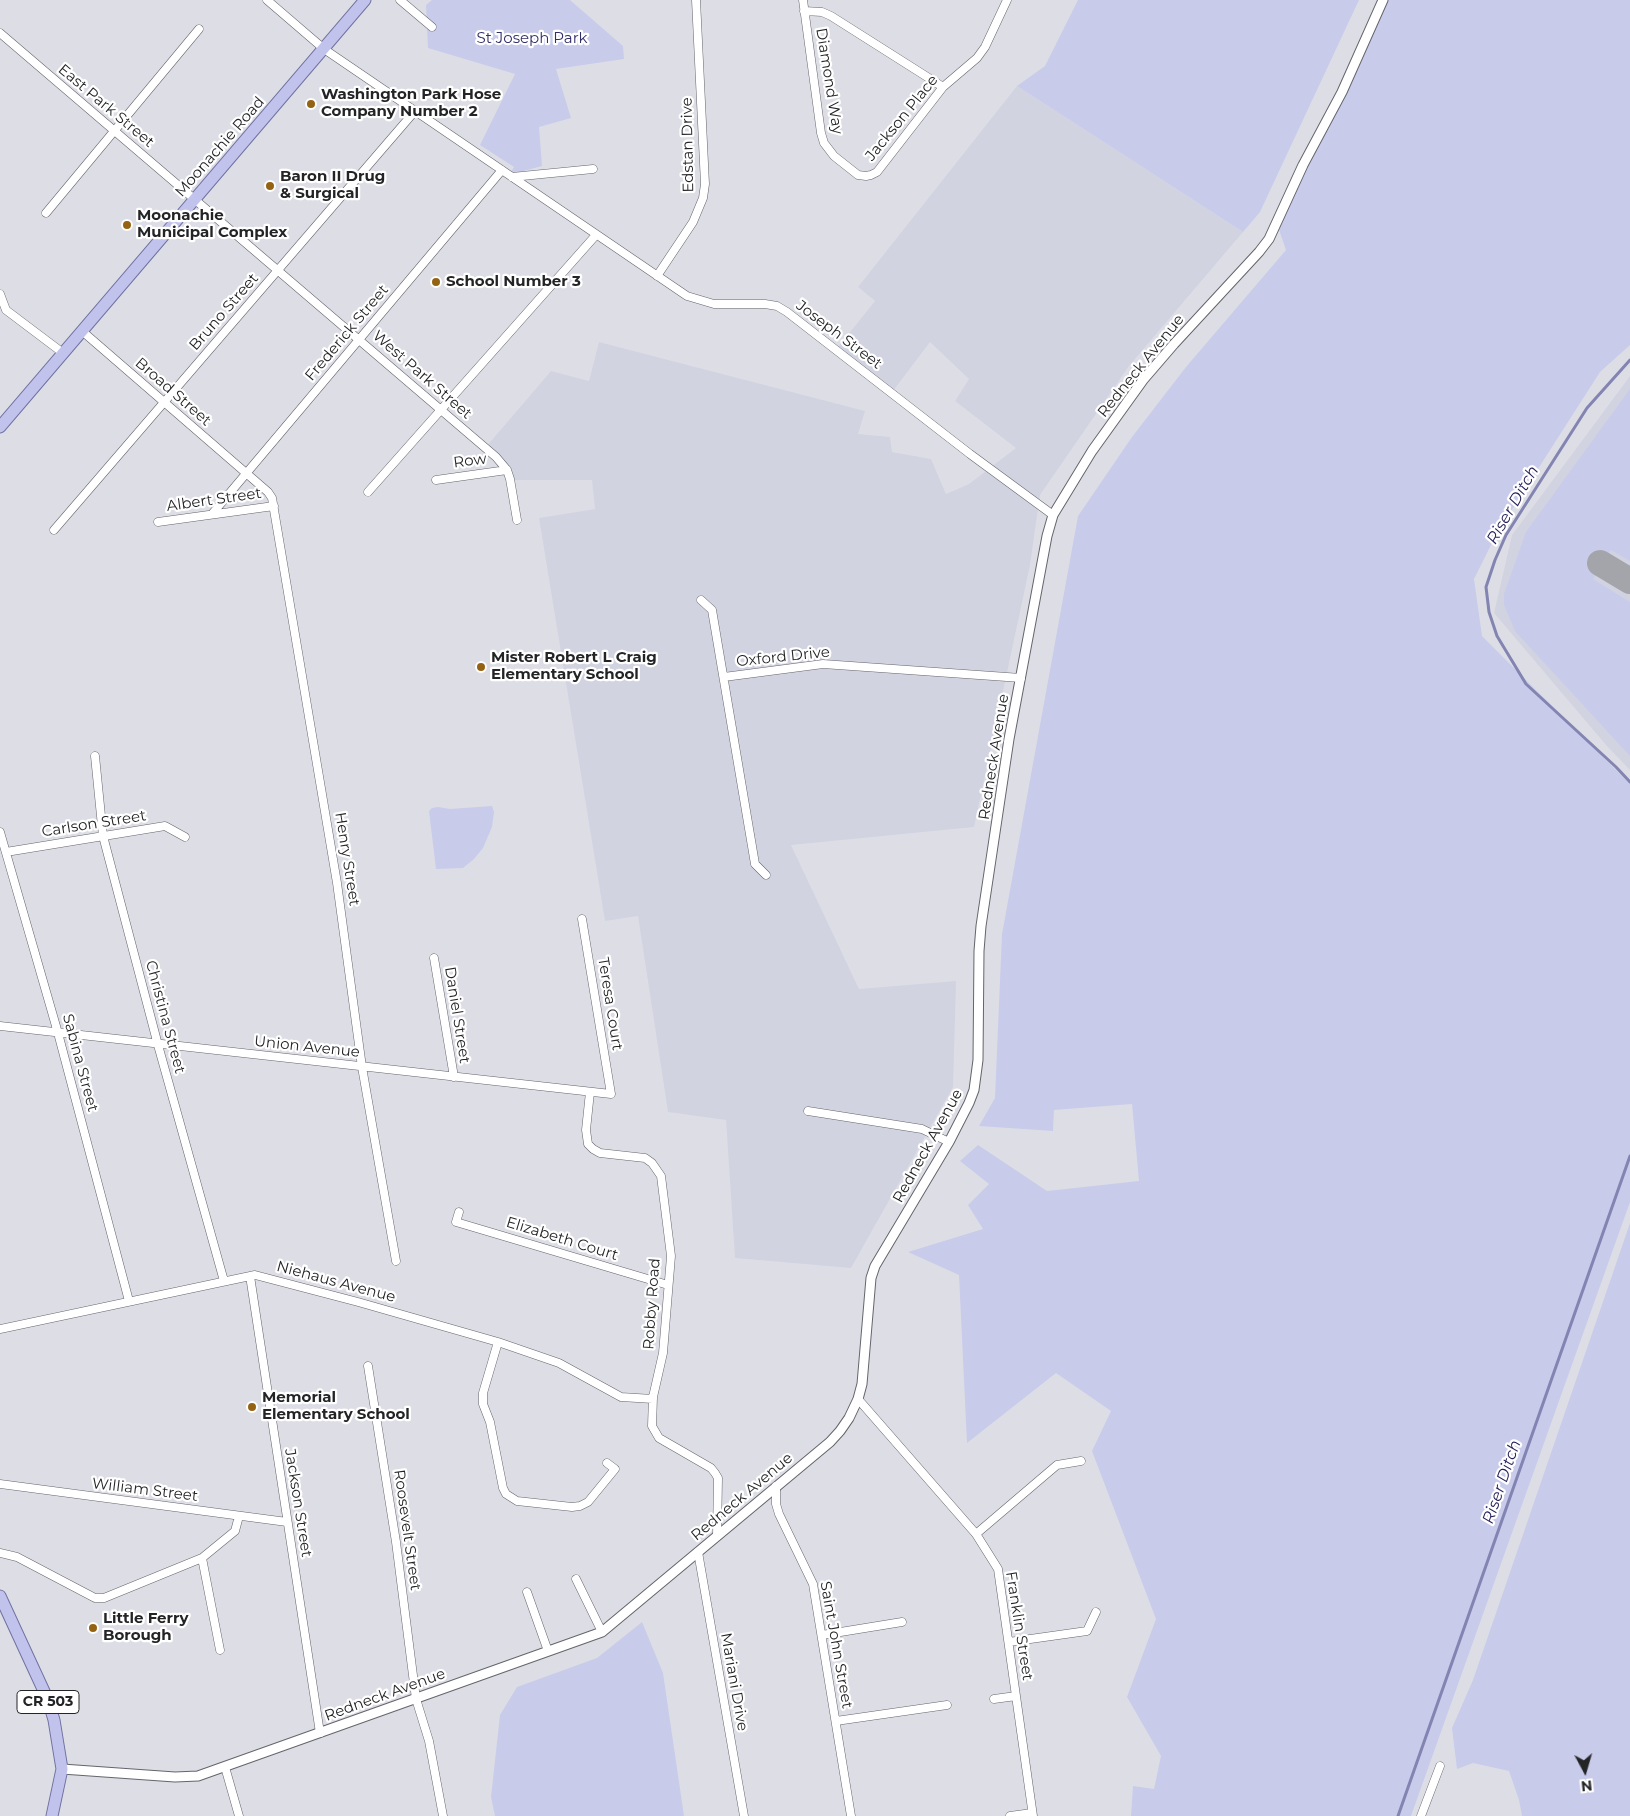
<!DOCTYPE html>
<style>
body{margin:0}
#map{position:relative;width:1630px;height:1816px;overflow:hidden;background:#dddee5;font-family:Montserrat,sans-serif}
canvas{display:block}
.north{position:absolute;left:1560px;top:1746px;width:50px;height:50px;-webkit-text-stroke:4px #fff;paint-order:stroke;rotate:174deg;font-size:14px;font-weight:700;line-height:20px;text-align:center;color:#232426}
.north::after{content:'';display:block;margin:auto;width:18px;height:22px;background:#232426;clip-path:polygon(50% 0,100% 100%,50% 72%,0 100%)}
</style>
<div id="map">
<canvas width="1630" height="1816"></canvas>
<div class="north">N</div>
</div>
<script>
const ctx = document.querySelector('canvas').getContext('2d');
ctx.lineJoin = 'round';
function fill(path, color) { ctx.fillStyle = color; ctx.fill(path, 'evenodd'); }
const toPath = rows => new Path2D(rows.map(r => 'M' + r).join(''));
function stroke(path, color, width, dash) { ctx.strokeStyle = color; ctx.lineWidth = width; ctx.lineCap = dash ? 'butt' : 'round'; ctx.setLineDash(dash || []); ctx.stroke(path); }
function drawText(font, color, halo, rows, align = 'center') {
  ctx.font = font + ' Montserrat,sans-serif'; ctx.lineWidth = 4.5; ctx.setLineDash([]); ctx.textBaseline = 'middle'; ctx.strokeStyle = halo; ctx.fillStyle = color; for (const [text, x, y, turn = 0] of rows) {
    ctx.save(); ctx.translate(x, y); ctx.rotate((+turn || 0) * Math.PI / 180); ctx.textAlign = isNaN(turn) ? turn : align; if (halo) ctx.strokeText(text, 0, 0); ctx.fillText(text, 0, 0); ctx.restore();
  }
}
const built = toPath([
 [1017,86,1243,232,1129,366,1040,495,1030,565,974,827,791,845,859,989,956,981,953,1087,851,1268,735,1258,726,1120,668,1112,638,916,605,921,539,518,595,509,592,480,511,480,485,448,551,371,589,381,599,342,865,411,858,434,890,437,892,452,931,459,946,494,969,484,1016,448,955,401,969,379,930,342,890,395,834,352,875,301,858,287],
 [1630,376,1630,770,1606,745,1494,613,1512,535]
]);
const green = toPath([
 [432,0,570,0,623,46,624,59,556,69,571,118,539,127,542,166,509,175,514,167,480,145,515,74,428,48,426,5],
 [1078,0,1359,0,1260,212,1243,232,1017,86,1045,66],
 [1379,0,1630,0,1630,345,1600,372,1497,533,1474,579,1482,636,1630,784,1630,1202,1411,1816,1131,1816,1133,1786,1154,1789,1161,1756,1127,1697,1156,1619,1092,1451,1111,1411,1056,1373,967,1443,959,1275,908,1252,983,1229,968,1205,989,1184,960,1161,978,1145,1047,1191,1139,1181,1132,1104,1054,1110,1053,1131,979,1126,995,1098,1002,934,1078,516,1132,437,1186,367,1286,250,1277,224],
 [1630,389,1630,561,1611,550,1593,579,1630,602,1630,756,1515,631,1504,605,1504,594,1526,532],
 [492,806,494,812,492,827,483,848,474,859,463,868,436,869,429,811,432,808,438,807,450,809],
 [1630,1223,1630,1816,1522,1816,1519,1800,1509,1771,1473,1763,1457,1769,1452,1728,1473,1680],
 [642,1622,663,1673,684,1816,495,1816,491,1797,500,1715,517,1687,597,1658]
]);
const stream = toPath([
 [1630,360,1587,408,1506,535,1495,560,1486,587,1489,612,1497,636,1526,684,1616,767,1630,782],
 [1398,1816,1630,1156]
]);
const taxiway = toPath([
 [1600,563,1630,581]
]);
const minor = toPath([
 [267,0,324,49,687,296,714,304,765,304,777,306,787,312,970,454,1053,515],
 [400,0,432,27],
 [803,0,821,133,824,143,834,156,858,175,866,176,871,175,877,172,943,87,977,58,985,47,1007,0],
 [804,11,822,12,831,16,943,87],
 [0,33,496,457,507,470,510,479,517,520],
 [512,177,593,169],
 [46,213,199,29],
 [657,276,693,222,703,198,705,184,696,0],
 [0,294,6,310,63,353],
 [82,331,268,492,272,498,337,883,362,1067,396,1261],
 [436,480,507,470],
 [368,492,596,235],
 [212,514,502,170],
 [158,522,274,506],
 [54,530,415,111],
 [701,600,712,610,755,864,766,875],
 [724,677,823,664,1021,678],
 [95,756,103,836,158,1045,224,1281],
 [0,832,58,1033,129,1301],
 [6,852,165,826,185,837],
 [434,958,454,1077],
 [0,1026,611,1094,582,919],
 [590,1092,586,1130,588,1144,593,1149,600,1153,645,1158,652,1163,661,1176,671,1256,663,1353,653,1397,652,1426,659,1438,711,1468,715,1473,718,1478,717,1536],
 [808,1111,922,1129,949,1142],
 [459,1212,456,1222,668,1285],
 [250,1276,320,1733],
 [0,1329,255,1275,358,1302,498,1342,559,1363,621,1397,653,1399],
 [498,1342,483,1393,483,1404,490,1422,503,1488,506,1494,517,1501,572,1507,580,1506,588,1502,615,1469,607,1463],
 [368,1366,396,1542,416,1699,429,1741,443,1816],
 [858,1399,976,1534,998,1569,1033,1816],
 [0,1484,287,1522],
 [776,1486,776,1504,779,1514,813,1584,851,1816],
 [976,1534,1057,1465,1081,1461],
 [698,1552,744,1816],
 [0,1553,17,1557,95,1598,104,1598,202,1558],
 [576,1579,602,1632],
 [527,1592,548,1651],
 [822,1635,902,1622],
 [1009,1642,1087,1631,1096,1612],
 [220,1650,202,1558,235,1531,239,1516],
 [994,1699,1016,1696],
 [836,1721,947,1705],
 [225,1767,239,1816],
 [1010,1816,1032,1813],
 [1421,1816,1440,1766]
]);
const tertiary = toPath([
 [62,1769,175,1777,198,1776,602,1632,830,1442,840,1431,849,1418,858,1399,862,1384,871,1278,875,1266,949,1142,969,1103,974,1090,978,1060,979,951,981,926,1009,739,1047,536,1053,515,1092,451,1143,380,1174,344,1259,252,1269,239,1303,165,1342,92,1383,0]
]);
const primary = toPath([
 [0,427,365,0],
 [0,1596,48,1700,54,1720,62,1769,52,1816]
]);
const markers = [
 [311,104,5,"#946213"],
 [270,186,5,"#946213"],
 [127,225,5,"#946213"],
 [436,282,5,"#946213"],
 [481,667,5,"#946213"],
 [252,1407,5,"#946213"],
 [93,1628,5,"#946213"]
];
const shields = [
 [48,1702,62]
];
const shieldNames = [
 ["CR 503",48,1702]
];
const parkNames = [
 ["St Joseph Park",532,39]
];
const streetNames = [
 ["Diamond Way",829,81,81],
 ["East Park Street",106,106,40],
 ["Jackson Place",902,118,-51],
 ["Edstan Drive",688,145,-91],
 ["Moonachie Road",220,147,-49],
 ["Bruno Street",224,312,-49],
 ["Frederick Street",347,333,-50],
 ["Joseph Street",839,335,37],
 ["Redneck Avenue",1141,366,-51],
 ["West Park Street",422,375,41],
 ["Broad Street",173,392,41],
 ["Row",470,461,-7],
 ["Albert Street",214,500,-8],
 ["Oxford Drive",783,657,-6],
 ["Redneck Avenue",994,757,-81],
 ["Carlson Street",94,824,-9],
 ["Henry Street",347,859,81],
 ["Teresa Court",610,1004,81],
 ["Daniel Street",457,1015,81],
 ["Christina Street",165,1017,75],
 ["Union Avenue",307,1047,6],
 ["Sabina Street",80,1063,75],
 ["Redneck Avenue",928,1146,-61],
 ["Elizabeth Court",562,1239,17],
 ["Niehaus Avenue",336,1282,15],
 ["Robby Road",652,1304,-86],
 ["William Street",145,1490,7],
 ["Redneck Avenue",742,1497,-40],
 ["Jackson Street",298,1503,81],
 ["Roosevelt Street",407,1530,82],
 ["Franklin Street",1019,1626,81],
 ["Saint John Street",836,1645,80],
 ["Mariani Drive",734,1682,80],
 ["Redneck Avenue",385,1695,-20]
];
const poiNames = [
 ["Washington Park Hose",321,95],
 ["Company Number 2",321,112],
 ["Baron II Drug",280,177],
 ["& Surgical",280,194],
 ["Moonachie",137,216],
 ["Municipal Complex",137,233],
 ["School Number 3",446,282],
 ["Mister Robert L Craig",491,658],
 ["Elementary School",491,675],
 ["Memorial",262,1398],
 ["Elementary School",262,1415],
 ["Little Ferry",103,1619],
 ["Borough",103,1636]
];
const waterNames = [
 ["Riser Ditch",1513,505,-60],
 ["Riser Ditch",1502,1482,-71]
];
fill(built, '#d2d3e1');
fill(green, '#c9cbeb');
stroke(stream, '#8384b2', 3);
stroke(taxiway, '#a4a5aa', 26);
stroke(minor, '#64656b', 9);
stroke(tertiary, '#64656b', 11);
stroke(primary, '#7071a0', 13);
stroke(minor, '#fff', 8);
stroke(tertiary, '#fff', 9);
stroke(primary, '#c2c3ed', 11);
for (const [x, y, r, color] of markers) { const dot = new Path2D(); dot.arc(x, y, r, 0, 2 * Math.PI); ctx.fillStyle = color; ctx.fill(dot); stroke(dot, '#fff', 2); }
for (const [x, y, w] of shields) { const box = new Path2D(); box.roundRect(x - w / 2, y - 11.5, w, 23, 4); ctx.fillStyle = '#fff'; ctx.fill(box); stroke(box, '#232426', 1); }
drawText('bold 14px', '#232426', null, shieldNames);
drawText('15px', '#332f6a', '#fff', parkNames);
drawText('15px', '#232426', '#fff', streetNames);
drawText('bold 15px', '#232426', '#fff', poiNames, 'left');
drawText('italic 16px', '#26215a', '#fff', waterNames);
</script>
